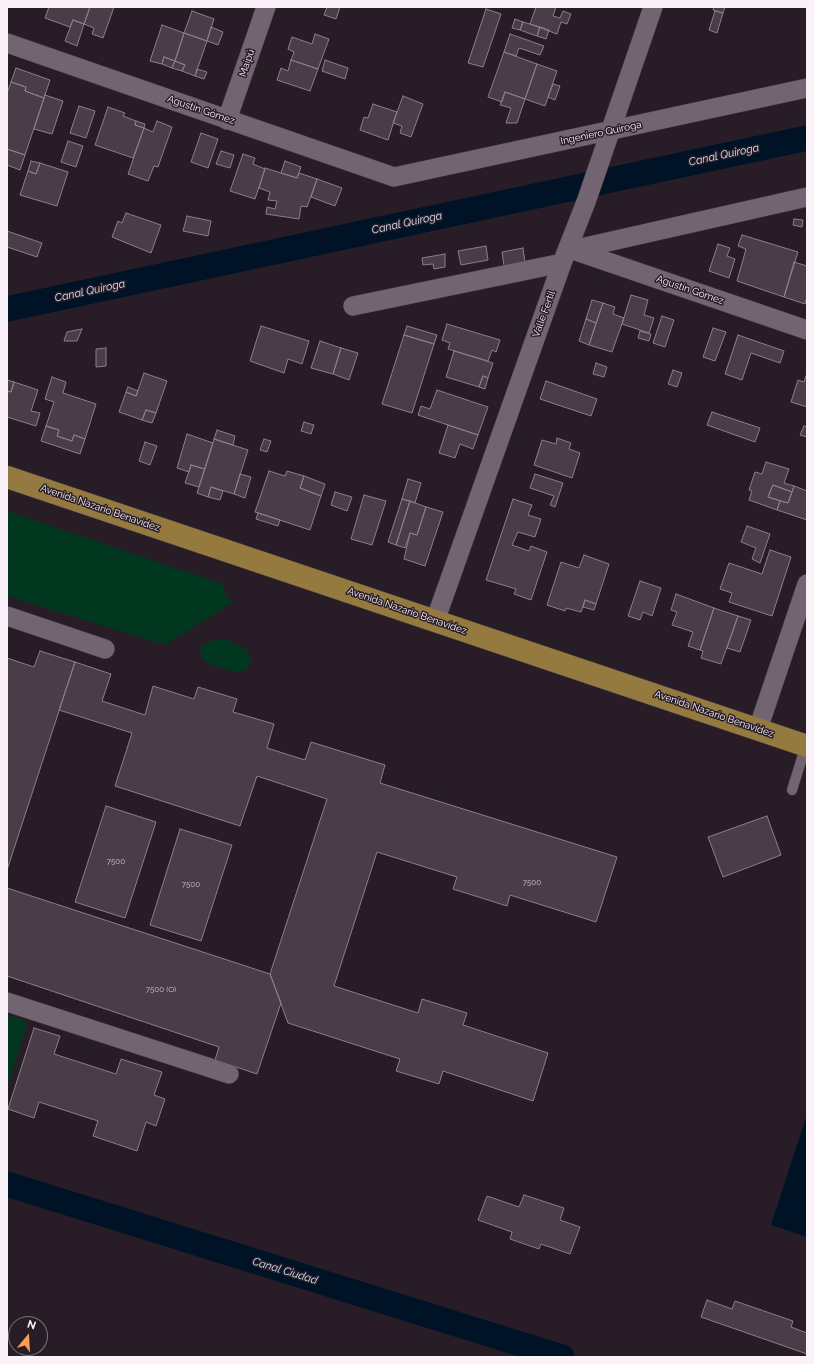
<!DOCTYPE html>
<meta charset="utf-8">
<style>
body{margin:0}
#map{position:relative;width:814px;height:1364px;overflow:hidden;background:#281d27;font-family:Raleway,sans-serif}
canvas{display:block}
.frame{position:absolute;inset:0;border:8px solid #faf1f9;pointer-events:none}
.north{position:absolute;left:8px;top:1316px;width:40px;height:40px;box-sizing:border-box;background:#281d27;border:1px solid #7c727b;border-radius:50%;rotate:18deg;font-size:11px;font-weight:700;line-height:16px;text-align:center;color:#faf1f9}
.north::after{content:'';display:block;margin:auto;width:14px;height:18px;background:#fc9d53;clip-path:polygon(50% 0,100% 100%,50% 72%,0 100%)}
</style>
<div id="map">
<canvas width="814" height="1364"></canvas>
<div class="frame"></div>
<div class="north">N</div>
</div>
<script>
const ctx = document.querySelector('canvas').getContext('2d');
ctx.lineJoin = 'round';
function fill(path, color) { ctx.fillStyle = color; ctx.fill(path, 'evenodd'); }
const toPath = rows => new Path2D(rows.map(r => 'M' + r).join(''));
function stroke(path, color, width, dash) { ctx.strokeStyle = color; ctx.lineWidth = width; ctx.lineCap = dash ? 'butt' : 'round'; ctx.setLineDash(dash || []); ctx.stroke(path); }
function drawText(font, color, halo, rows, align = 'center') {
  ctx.font = font + ' Raleway,sans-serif'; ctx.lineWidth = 3; ctx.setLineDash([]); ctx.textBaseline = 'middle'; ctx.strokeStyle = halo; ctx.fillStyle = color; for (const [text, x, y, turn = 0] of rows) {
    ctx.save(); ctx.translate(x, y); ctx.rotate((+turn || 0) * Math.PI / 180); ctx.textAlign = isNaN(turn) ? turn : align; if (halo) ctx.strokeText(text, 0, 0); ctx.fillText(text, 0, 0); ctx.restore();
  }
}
const green = toPath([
 [7,511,223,584,226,597,233,602,165,645,7,596],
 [218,639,227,640,247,650,251,661,248,667,242,672,237,672,217,667,207,663,201,657,200,650,203,644],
 [7,1015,28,1022,7,1088]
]);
const water = toPath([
 [807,125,807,151,7,322,7,296],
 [807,1114,807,1237,771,1225]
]);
const canal = toPath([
 [7,1184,562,1357]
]);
const building = toPath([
 [49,7,90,7,84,24,73,20,70,27,45,18,49,7],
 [90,7,114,7,103,38,92,34,94,28,84,24,90,7],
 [327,7,340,7,336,19,324,15,327,7],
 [536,7,556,7,553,16,560,18,563,11,571,14,567,24,561,22,557,34,530,24,536,7],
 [714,7,725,7,723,13,713,10,714,7],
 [486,9,501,14,483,67,468,63,486,9],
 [192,11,214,19,207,41,184,33,192,11],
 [715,11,723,13,717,33,709,30,715,11],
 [515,19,523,22,520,30,512,28,515,19],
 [73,20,84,24,77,46,65,41,73,20],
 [523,22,540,27,537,36,520,30,523,22],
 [162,25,184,33,175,61,164,57,162,64,150,61,162,25],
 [211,27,223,32,218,45,207,41,211,27],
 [540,27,549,30,546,39,537,36,540,27],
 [184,33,207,41,195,76,182,71,185,65,175,61,184,33],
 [315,34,329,39,318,69,291,60,294,52,288,49,292,37,312,44,315,34],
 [510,34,544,46,540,55,519,48,516,56,504,52,510,34],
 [504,52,537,64,525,99,505,92,502,102,488,97,504,52],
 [164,57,175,61,172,68,162,64,164,57],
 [291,60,318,69,310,91,277,80,281,68,288,71,291,60],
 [325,60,348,68,345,79,322,71,325,60],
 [175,61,185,65,182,71,172,68,175,61],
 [537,64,557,71,545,106,525,99,537,64],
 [16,68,50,80,44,98,25,91,26,87,11,82,16,68],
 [197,69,207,72,204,79,195,76,197,69],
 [11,82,26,87,25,91,44,98,25,155,7,149,7,93,11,82],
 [553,84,560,86,555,100,548,97,553,84],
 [505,92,525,99,517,123,506,123,511,108,500,105,505,92],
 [45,95,63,101,52,134,34,129,45,95],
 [403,96,423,104,411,137,400,133,402,126,393,123,403,96],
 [373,104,397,112,388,140,360,130,364,117,368,118,373,104],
 [79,106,95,111,86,138,70,133,79,106],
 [108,107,125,113,123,116,136,121,135,125,144,128,133,158,95,145,108,107],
 [136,121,145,124,144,128,135,125,136,121],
 [157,121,172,127,158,167,154,166,148,181,128,174,144,128,153,132,157,121],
 [201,133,218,139,208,168,191,162,201,133],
 [68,141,83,146,76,167,61,162,68,141],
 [7,149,25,155,20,170,7,165,7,149],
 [221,151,234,155,230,168,216,164,221,151],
 [243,154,255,158,253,164,265,169,255,199,230,191,243,154],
 [31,161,40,163,36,174,28,171,31,161],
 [285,161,301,167,297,178,281,173,285,161],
 [40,163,68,172,57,206,20,195,28,171,36,174,40,163],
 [265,168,297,178,299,173,317,179,307,207,301,206,299,219,266,214,267,207,275,209,277,201,268,200,270,192,259,188,265,168],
 [317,179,342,188,335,206,311,197,317,179],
 [126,213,161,225,151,253,112,237,118,221,122,223,126,213],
 [187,216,211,221,208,236,183,231,187,216],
 [794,219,803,220,802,227,793,225,794,219],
 [7,231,42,243,37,257,7,247,7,231],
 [742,235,798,252,784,297,737,281,746,249,738,246,742,235],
 [718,244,730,248,727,256,735,259,729,278,709,271,718,244],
 [486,246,488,260,461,265,458,251,486,246],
 [523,248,525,262,504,266,502,252,523,248],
 [445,254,445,267,434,269,433,264,423,265,422,258,445,254],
 [794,262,807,266,807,296,805,304,784,297,794,262],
 [631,295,648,300,644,315,654,318,649,333,622,324,631,295],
 [592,300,603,303,596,323,586,319,592,300],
 [603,303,615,307,613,314,624,318,612,352,589,345,603,303],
 [662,316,674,320,665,347,653,343,662,316],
 [586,319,596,323,589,345,579,341,586,319],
 [447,324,500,340,496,352,492,350,488,361,448,349,450,343,442,340,447,324],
 [261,326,309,341,302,364,288,359,284,373,250,361,261,326],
 [407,326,437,335,434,344,404,335,407,326],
 [713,328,726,332,715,361,703,357,713,328],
 [82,329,77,341,64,341,67,332,82,329],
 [640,331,651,334,649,341,638,338,640,331],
 [404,335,434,344,412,413,382,404,404,335],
 [738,335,784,351,780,363,751,353,742,380,725,374,738,335],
 [320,341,341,348,333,374,311,368,320,341],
 [106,348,106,366,96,367,96,349,106,348],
 [341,348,358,353,349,380,333,374,341,348],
 [454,351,493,363,488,378,483,376,479,387,446,377,454,351],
 [596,363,607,367,604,377,593,374,596,363],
 [673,370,682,373,677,387,668,384,673,370],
 [144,373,167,381,156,413,146,410,142,420,119,412,126,392,136,396,144,373],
 [807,373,807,407,791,402,798,380,804,382,807,373],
 [483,376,488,378,485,389,479,387,483,376],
 [52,377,66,382,63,393,96,404,85,439,74,435,72,441,57,436,59,430,46,426,54,402,45,399,52,377],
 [7,380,14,382,11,392,7,391,7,380],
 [546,381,597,399,591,416,540,399,546,381],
 [14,382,38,390,31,411,40,413,36,426,7,417,7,391,11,392,14,382],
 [128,387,138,391,136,396,126,392,128,387],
 [437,390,488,407,478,435,418,415,421,406,430,409,437,390],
 [146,410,156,413,152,423,142,420,146,410],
 [712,412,760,428,755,442,707,425,712,412],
 [304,422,314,425,311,434,301,431,304,422],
 [448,425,478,435,473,449,460,444,455,458,439,453,448,425],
 [46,426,59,430,57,436,72,441,74,435,85,439,80,454,41,441,46,426],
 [804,426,807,427,807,437,800,435,804,426],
 [217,430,235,436,233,445,214,439,217,430],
 [187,434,213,443,205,469,191,465,189,472,177,468,187,434],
 [557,438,571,443,569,449,580,453,572,478,534,465,542,440,556,444,557,438],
 [214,439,248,450,234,494,211,487,208,497,197,493,214,439],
 [264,439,271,441,267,452,260,450,264,439],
 [145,442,157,446,150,465,139,461,145,442],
 [766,462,789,469,784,483,794,486,792,492,773,485,768,497,780,501,777,510,749,500,752,491,749,490,755,472,762,474,766,462],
 [191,465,205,469,199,487,185,483,191,465],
 [269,471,285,476,287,471,304,476,300,488,321,496,310,530,255,512,269,471],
 [240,474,251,477,245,498,234,494,240,474],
 [535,474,563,483,555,507,550,505,554,496,530,488,535,474],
 [304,476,325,484,321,496,300,488,304,476],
 [408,479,421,483,415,503,402,499,408,479],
 [773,485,792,492,788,503,768,497,773,485],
 [794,486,807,491,807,520,777,510,780,501,788,503,794,486],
 [211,487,223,491,220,500,208,497,211,487],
 [335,492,352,497,347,511,331,505,335,492],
 [364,495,386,501,372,545,351,539,364,495],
 [402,499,410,501,396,545,388,542,402,499],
 [513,499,532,505,528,515,541,519,535,537,518,532,512,545,529,551,531,546,547,552,531,600,514,594,516,589,486,580,513,499],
 [410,501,426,507,417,535,410,533,405,548,396,545,410,501],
 [426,507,443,512,425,566,404,559,410,533,417,535,426,507],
 [258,513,280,520,278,526,256,519,258,513],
 [747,526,770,534,760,563,752,559,756,548,741,542,747,526],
 [770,550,791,557,772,616,729,602,732,593,720,589,729,563,762,574,770,550],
 [584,555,609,564,596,604,585,600,581,612,566,608,565,611,547,605,561,562,579,568,584,555],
 [640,581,661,588,652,616,643,612,640,620,628,616,640,581],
 [676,594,714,608,700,650,688,646,693,632,672,625,677,612,671,610,676,594],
 [585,600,596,604,594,610,583,607,585,600],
 [714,608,738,616,721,664,701,658,703,651,700,650,714,608],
 [738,616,751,620,740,652,727,648,738,616],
 [40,651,75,662,7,870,7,658,34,667,40,651],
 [75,662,111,674,102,701,145,715,153,686,194,699,198,687,237,699,233,712,274,724,267,748,305,760,311,742,385,765,380,783,617,857,596,922,510,895,507,906,453,889,457,877,377,852,334,986,418,1013,422,999,467,1013,463,1025,548,1053,533,1101,443,1071,439,1084,396,1071,400,1059,288,1023,270,974,327,799,257,776,240,826,115,786,132,733,59,710,75,662],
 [106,806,156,822,125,918,75,902,106,806],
 [767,816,781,855,723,877,708,837,767,816],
 [180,829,232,845,201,941,150,925,180,829],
 [7,888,270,974,281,1003,257,1074,215,1060,219,1047,7,976,7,888],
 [34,1028,60,1036,54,1054,116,1074,121,1059,162,1072,154,1095,165,1099,156,1126,146,1122,137,1151,93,1136,98,1121,39,1102,34,1118,8,1109,34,1028],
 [524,1195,564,1208,560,1220,580,1227,570,1254,541,1244,539,1249,510,1239,512,1232,478,1220,487,1196,519,1207,524,1195],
 [707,1300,732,1309,735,1301,793,1321,791,1327,807,1333,807,1354,701,1317,707,1300]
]);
const lane = toPath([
 [792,790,806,745]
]);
const street = toPath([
 [7,43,394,177,807,88],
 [227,120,266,7],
 [572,250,807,197],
 [573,250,807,330],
 [353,306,562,263],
 [7,616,105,649],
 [435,621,562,263,586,202,653,7],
 [758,729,807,584],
 [7,1002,229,1074]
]);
const primary = toPath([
 [7,477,807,746]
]);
const numberNames = [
 ["7500",116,862],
 ["7500",532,883],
 ["7500",191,885],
 ["7500 (O)",161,990]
];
const streetNames = [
 ["Maipú",247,63,-71],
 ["Agustín Gómez",201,110,19],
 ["Ingeniero Quiroga",601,133,-12],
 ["Agustín Gómez",690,290,19],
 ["Valle Fertil",544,314,-70],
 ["Avenida Nazario Benavídez",100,508,19],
 ["Avenida Nazario Benavídez",407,611,19],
 ["Avenida Nazario Benavídez",714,714,19]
];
const waterNames = [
 ["Canal Quiroga",724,155,-12],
 ["Canal Quiroga",407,223,-12],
 ["Canal Quiroga",90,291,-12],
 ["Canal Ciudad",285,1271,17]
];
fill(green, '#00371e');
fill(water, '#001326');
stroke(canal, '#001326', 25);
fill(building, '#4a3d48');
stroke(building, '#8d7e8b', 1);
stroke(lane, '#443a43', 11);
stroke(street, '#443a43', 20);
stroke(primary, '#443a43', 23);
stroke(lane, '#726471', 10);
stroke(street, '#726471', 19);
stroke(primary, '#957a40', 22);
drawText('8px', '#cec4cd', null, numberNames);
drawText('10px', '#faf1f9', '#281d27', streetNames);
drawText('italic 11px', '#cee2f4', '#281d27', waterNames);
</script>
